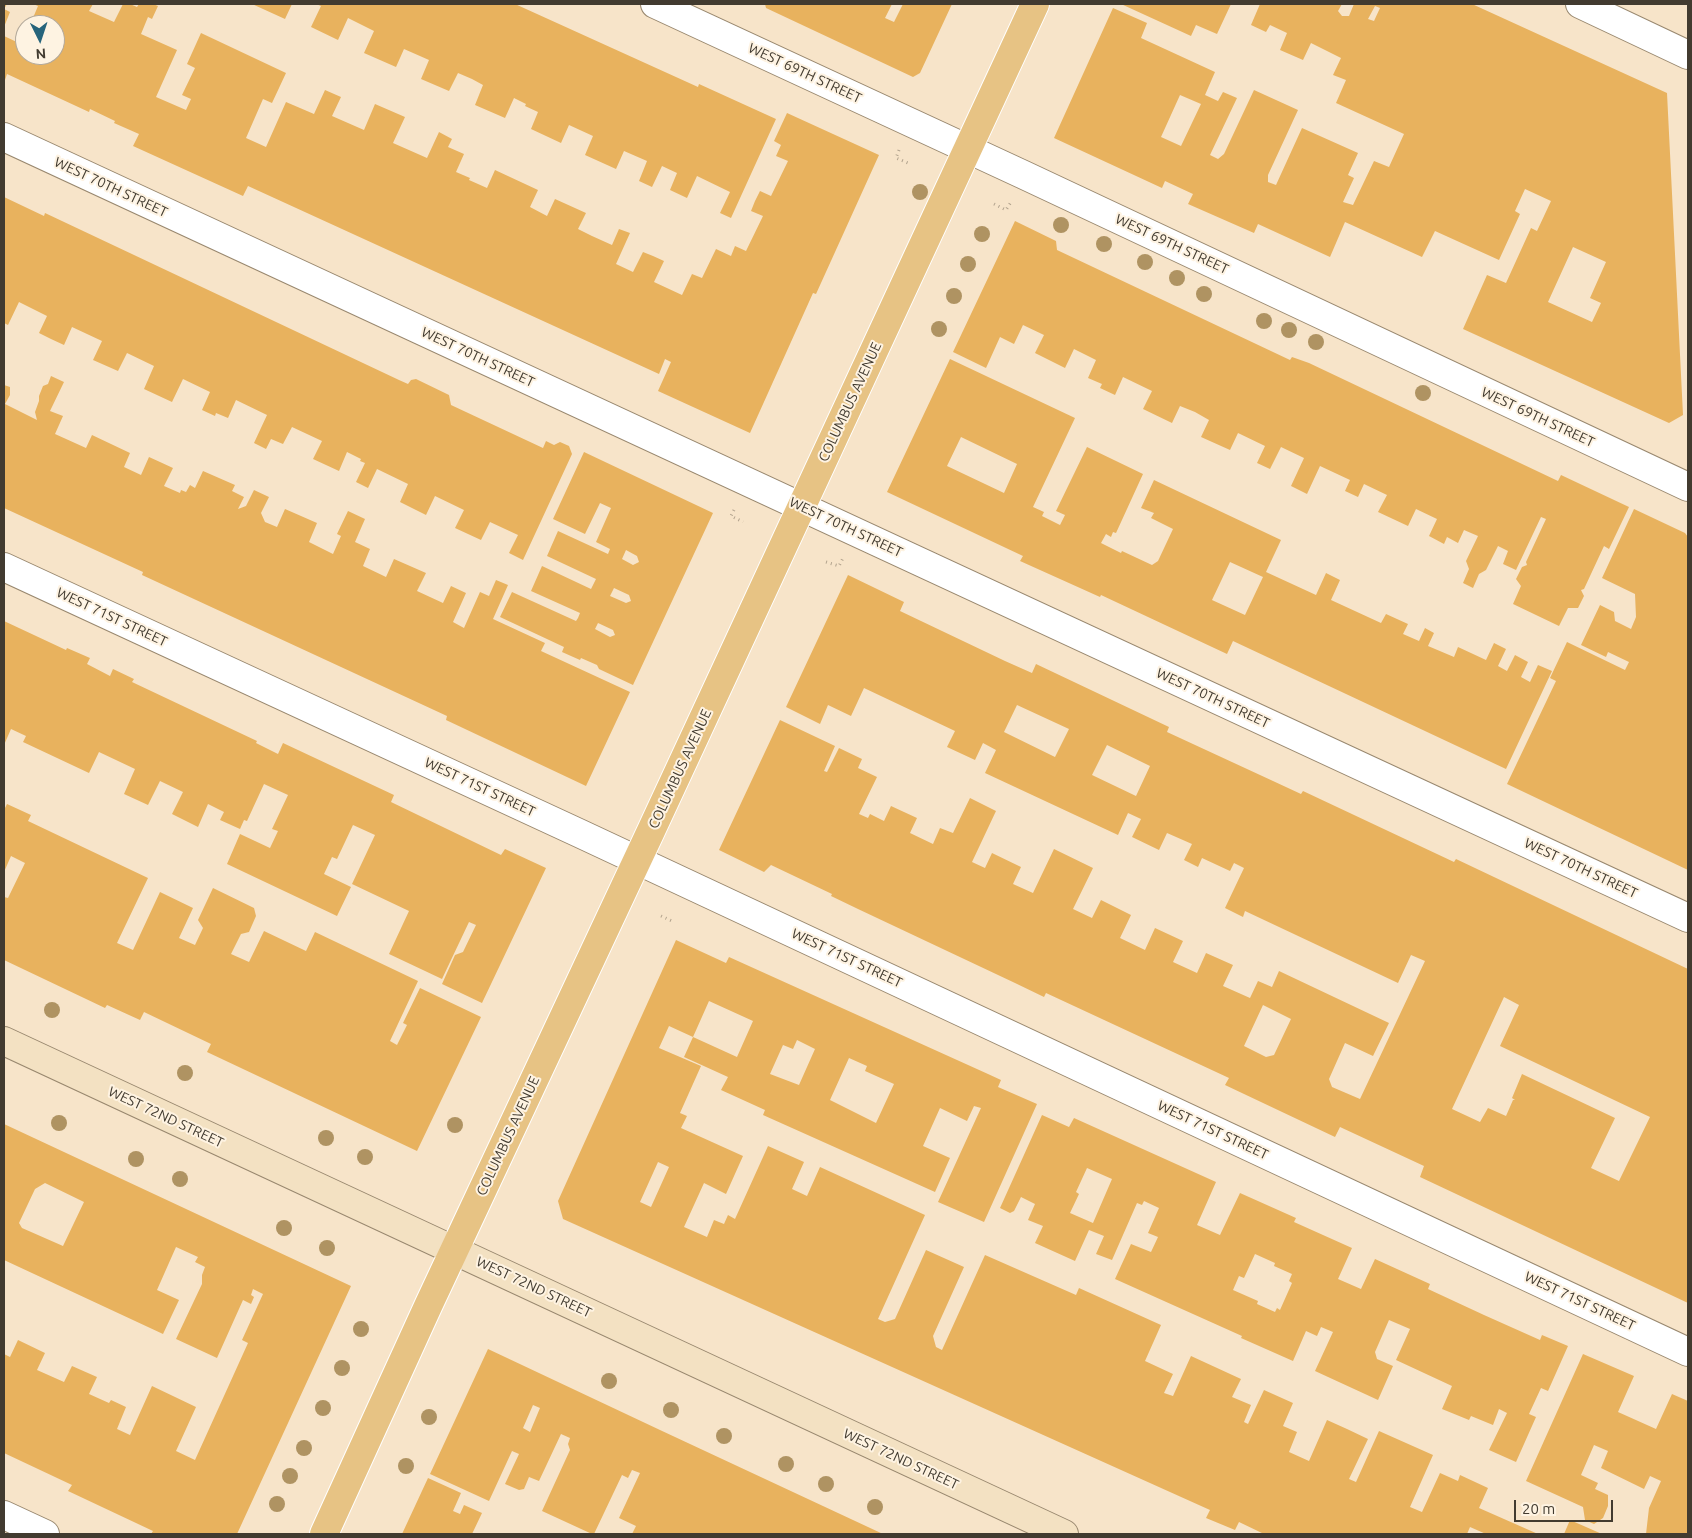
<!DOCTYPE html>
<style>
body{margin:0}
#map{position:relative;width:1692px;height:1538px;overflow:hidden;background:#f7e4c9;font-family:Ubuntu,sans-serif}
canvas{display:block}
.frame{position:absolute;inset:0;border:5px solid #423b30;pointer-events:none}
.north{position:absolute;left:15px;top:15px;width:50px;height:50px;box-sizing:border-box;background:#fef3e2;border:1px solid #b3a99b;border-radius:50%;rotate:176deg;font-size:14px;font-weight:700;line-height:20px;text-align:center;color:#423b30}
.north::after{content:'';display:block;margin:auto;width:18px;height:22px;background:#27647b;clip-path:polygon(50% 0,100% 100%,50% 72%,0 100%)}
.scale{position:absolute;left:1514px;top:1500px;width:99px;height:22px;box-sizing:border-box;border:2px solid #423b30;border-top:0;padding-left:6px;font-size:15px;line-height:18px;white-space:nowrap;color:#423b30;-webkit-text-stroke:4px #fef3e2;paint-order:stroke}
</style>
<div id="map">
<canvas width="1692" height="1538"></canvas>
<div class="frame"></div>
<div class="north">N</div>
<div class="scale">20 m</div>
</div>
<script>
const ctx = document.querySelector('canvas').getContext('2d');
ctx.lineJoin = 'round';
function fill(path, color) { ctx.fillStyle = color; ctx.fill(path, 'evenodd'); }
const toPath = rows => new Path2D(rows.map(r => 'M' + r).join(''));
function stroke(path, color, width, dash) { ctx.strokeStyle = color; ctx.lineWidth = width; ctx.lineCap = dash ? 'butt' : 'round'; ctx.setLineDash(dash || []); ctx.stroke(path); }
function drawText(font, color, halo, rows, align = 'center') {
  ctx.font = font + ' Ubuntu,sans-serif'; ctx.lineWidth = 4; ctx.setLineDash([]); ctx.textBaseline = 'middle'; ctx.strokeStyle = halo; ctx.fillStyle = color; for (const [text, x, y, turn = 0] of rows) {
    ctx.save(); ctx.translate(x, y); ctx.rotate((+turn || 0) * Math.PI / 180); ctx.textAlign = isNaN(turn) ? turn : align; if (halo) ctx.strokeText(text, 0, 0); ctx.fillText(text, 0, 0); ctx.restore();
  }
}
const building = toPath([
 [4,4,7,4,4,9,10,12,4,27],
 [33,4,93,4,89,11,114,22,123,4,130,4,137,7,139,4,153,4,158,6,152,19,148,17,141,34,177,50,156,97,186,110,191,99,182,95,195,68,187,64,201,33,286,73,272,103,263,99,246,138,266,147,286,102,314,114,325,90,341,97,332,116,364,130,375,104,405,117,393,143,427,158,439,132,452,139,448,147,464,154,456,172,470,178,469,180,487,188,495,170,538,190,530,207,547,216,555,199,586,213,578,229,592,236,612,245,619,229,630,233,616,264,633,272,643,252,653,256,664,261,654,282,682,295,692,274,702,278,716,249,731,256,735,246,746,251,763,216,751,211,755,201,760,191,771,196,788,161,776,156,781,145,774,141,787,113,879,155,816,294,813,293,750,433,658,391,671,362,665,359,659,374,248,186,243,196,133,146,139,134,114,123,115,121,90,109,89,112,7,74,4,83,4,36,21,44,25,36,25,55,55,55,55,25,30,25,38,6],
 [252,4,292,4,285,19],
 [316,4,515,4,698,87,699,84,776,119,731,218,720,213,730,192,697,176,687,198,670,190,677,173,662,166,652,187,639,181,647,161,624,151,616,169,585,155,593,136,569,125,561,143,531,129,538,112,525,106,526,104,514,98,505,118,475,105,483,85,472,79,458,73,449,91,421,79,429,60,404,49,396,67,364,53,374,31,348,18,338,40,311,27,321,6],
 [765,4,892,4,885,18,894,22,903,4,952,4,920,73,913,77,766,8],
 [1121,4,1231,4,1217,34,1196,25,1191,36],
 [1260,4,1342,4,1338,11,1342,16,1349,16,1354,4,1472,4,1667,93,1683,415,1669,423,1463,329,1487,275,1506,283,1531,228,1537,231,1551,201,1525,189,1515,211,1520,214,1499,260,1435,231,1422,257,1345,222,1330,257,1258,224,1254,233,1188,204,1193,194,1165,181,1162,188,1054,138,1113,8,1147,23,1141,38,1215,72,1205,95,1218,101,1223,92,1237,98,1210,155,1218,159,1224,154,1254,90,1298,110,1268,175,1268,182,1276,185,1302,128,1358,153,1348,175,1354,178,1343,202,1353,205,1374,161,1389,167,1404,134,1336,103,1346,80,1333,75,1341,58,1311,43,1303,60,1280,50,1287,33,1270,25,1266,32,1251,25],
 [1375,6,1380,8,1374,21,1368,19],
 [1180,95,1201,104,1181,146,1161,137],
 [1573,247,1606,262,1590,298,1601,303,1592,322,1548,302],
 [4,197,44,216,45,213,399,380,408,384,411,380,416,379,449,395,451,405,543,448,546,441,554,445,560,442,569,446,572,454,523,560,509,553,518,535,490,522,481,540,455,528,464,510,435,496,426,515,400,502,408,484,377,469,368,488,356,482,365,463,360,461,361,459,347,452,339,471,313,459,322,441,292,427,283,444,271,439,266,449,254,443,267,415,236,400,228,418,216,413,215,416,202,410,210,392,183,379,172,402,144,389,154,366,127,353,118,371,93,360,102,341,72,327,64,345,51,339,39,333,47,316,19,302,8,325,4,323],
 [1015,221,1056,241,1057,250,1290,360,1292,357,1309,363,1558,481,1561,475,1629,507,1609,549,1604,546,1584,589,1581,590,1584,596,1578,608,1568,608,1559,626,1513,604,1521,586,1516,579,1522,567,1527,565,1526,562,1546,519,1541,517,1516,570,1503,564,1508,551,1498,546,1486,570,1479,574,1473,588,1463,583,1469,569,1466,561,1478,536,1464,530,1458,543,1447,537,1444,544,1429,536,1437,519,1416,509,1408,526,1378,512,1387,495,1364,484,1358,497,1345,491,1350,480,1320,466,1307,494,1291,486,1304,458,1281,447,1270,469,1257,463,1265,446,1238,433,1230,450,1201,437,1209,420,1195,412,1180,406,1172,423,1143,409,1152,391,1123,377,1115,395,1100,388,1102,384,1088,378,1096,360,1074,349,1065,368,1035,353,1044,335,1023,325,1014,344,1000,337,986,368,953,352],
 [950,359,1075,418,1033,507,1044,512,1042,516,1060,525,1065,515,1056,511,1087,447,1143,474,1116,533,1113,532,1111,537,1106,534,1101,543,1121,553,1122,551,1152,565,1158,561,1173,529,1151,518,1154,513,1141,508,1154,480,1281,540,1266,572,1316,595,1326,573,1340,580,1331,600,1381,623,1386,614,1408,624,1403,634,1419,641,1425,628,1434,633,1428,646,1454,657,1458,647,1486,660,1494,643,1506,649,1498,666,1507,671,1515,655,1528,662,1521,677,1530,682,1538,665,1552,671,1506,769,1233,641,1227,654,1101,595,1100,597,1020,561,1023,556,887,492],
 [961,437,1017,464,1004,493,947,466],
 [1230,562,1263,577,1245,615,1212,600],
 [51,376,64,382,50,411,63,416,55,434,86,448,92,435,130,453,124,467,141,475,149,457,160,462,173,468,164,486,180,493,181,490,186,492,190,485,195,488,203,471,235,485,232,491,244,497,238,509,246,506,254,490,269,497,261,513,265,522,277,527,285,509,317,523,309,542,333,554,341,536,337,534,348,511,365,519,355,542,370,549,363,566,386,577,394,559,426,573,417,591,443,603,451,586,466,593,453,622,464,628,480,592,489,596,496,580,508,585,493,619,545,643,541,651,630,692,586,786,446,720,447,716,142,575,143,572,4,508,4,385,10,387,10,395,5,404,37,420,35,412,39,401,39,396,43,386,48,384],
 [584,452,713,513,633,685,599,669,597,665,581,658,580,660,562,652,564,647,500,617,512,592,576,621,578,618,580,613,531,591,542,566,591,589,596,579,547,556,558,531,608,554,610,549,596,542,611,508,600,503,585,534,553,519],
 [626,550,637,556,639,562,633,565,622,559],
 [614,588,629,595,631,601,626,603,610,596],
 [598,623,613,630,615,635,610,637,595,629],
 [1634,509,1685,533,1688,537,1688,870,1507,784,1556,681,1550,678,1567,642,1625,670,1629,662,1608,652,1606,657,1581,645,1600,605,1614,612,1615,621,1631,629,1636,617,1635,594,1602,578],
 [848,575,904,602,900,611,1005,661,1032,673,1036,664,1169,727,1167,732,1273,781,1301,794,1303,791,1454,862,1456,859,1688,969,1688,1303,1420,1177,1424,1166,1340,1127,1335,1137,1225,1085,1229,1078,1046,993,1044,997,1015,983,858,909,831,896,832,894,771,865,764,872,719,850,780,720,835,746,824,771,827,772,839,748,862,759,858,768,877,777,859,814,868,818,870,814,884,821,891,806,917,818,910,833,933,844,940,828,953,833,970,798,996,811,972,862,985,868,992,853,1021,867,1013,884,1033,893,1054,849,1093,868,1073,909,1092,918,1101,900,1131,915,1120,938,1145,950,1155,928,1183,941,1173,962,1197,973,1206,953,1233,965,1223,986,1250,998,1258,981,1272,987,1279,971,1389,1023,1373,1056,1345,1043,1329,1079,1332,1087,1360,1099,1425,961,1411,955,1398,983,1245,911,1243,917,1225,908,1244,868,1234,863,1230,871,1202,858,1198,867,1184,860,1192,844,1167,833,1159,850,1132,837,1141,819,1128,813,1118,835,985,773,996,750,983,743,975,760,947,747,955,731,864,688,851,716,828,705,820,724,786,707],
 [1017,705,1069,729,1055,757,1004,732],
 [1107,745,1150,766,1136,796,1092,775],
 [1504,997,1519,1005,1500,1046,1650,1117,1619,1181,1591,1168,1615,1118,1522,1074,1512,1098,1515,1100,1513,1100,1506,1116,1488,1108,1480,1122,1452,1109],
 [1263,1005,1291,1019,1274,1055,1266,1057,1244,1046],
 [4,621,66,650,67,648,90,658,87,664,110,676,113,669,134,679,132,682,257,741,256,743,278,754,283,743,394,795,391,802,501,855,505,849,546,868,482,1003,442,984,455,955,463,952,476,925,469,922,442,979,389,954,409,911,352,884,375,835,353,825,337,859,332,857,324,874,351,887,337,916,227,864,240,834,270,848,278,831,272,829,288,795,264,784,247,821,244,820,240,829,220,820,224,812,208,804,198,827,172,814,183,792,160,781,148,805,124,794,135,769,99,752,89,773,23,742,26,736,11,729,4,745],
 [7,804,31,815,28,821,148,878,117,943,133,950,160,892,193,908,179,938,195,945,203,928,198,920,213,888,254,908,256,916,249,932,241,934,231,954,249,962,264,931,306,951,315,932,418,981,390,1041,397,1045,407,1025,403,1023,420,988,481,1017,417,1151,207,1052,211,1044,144,1012,140,1020,107,1005,105,1008,4,960,4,897,8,898,25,863,11,856,4,872,4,810],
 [676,940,726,963,729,957,988,1074,1001,1080,998,1087,1037,1104,984,1222,938,1202,981,1108,974,1106,967,1121,940,1108,923,1146,950,1158,935,1192,763,1115,765,1110,721,1090,728,1077,684,1057,693,1037,737,1057,753,1021,709,1001,693,1037,669,1026,659,1048,701,1066,680,1113,687,1116,681,1128,743,1156,726,1194,704,1183,684,1227,707,1237,714,1220,724,1224,728,1215,735,1219,768,1146,804,1162,792,1189,807,1196,820,1167,925,1215,878,1319,885,1322,895,1319,926,1250,964,1267,933,1336,936,1347,942,1350,985,1255,1076,1295,1079,1288,1161,1325,1145,1361,1173,1374,1164,1393,1173,1396,1191,1356,1241,1379,1232,1397,1251,1405,1244,1422,1248,1424,1264,1390,1293,1403,1283,1426,1297,1432,1289,1452,1309,1461,1327,1420,1347,1429,1368,1439,1349,1479,1356,1482,1379,1431,1433,1455,1410,1507,1422,1512,1440,1473,1458,1481,1460,1475,1488,1488,1479,1508,1538,1534,1486,1534,1470,1527,1467,1534,1264,1534,1239,1522,1235,1530,1206,1518,1210,1510,563,1219,558,1201],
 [797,1040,815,1049,799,1085,770,1074,783,1045,793,1049],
 [849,1058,867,1066,865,1071,894,1084,876,1123,830,1100],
 [658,1162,669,1167,651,1207,640,1202],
 [1042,1115,1069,1127,1074,1118,1216,1182,1197,1225,1220,1235,1240,1193,1296,1218,1294,1222,1352,1248,1338,1279,1361,1289,1375,1259,1430,1284,1428,1289,1484,1315,1540,1340,1542,1335,1568,1346,1548,1391,1541,1388,1529,1414,1536,1417,1516,1462,1489,1450,1507,1413,1499,1409,1493,1425,1471,1416,1469,1420,1442,1409,1452,1386,1396,1360,1410,1329,1389,1320,1375,1352,1377,1359,1393,1366,1378,1400,1315,1371,1333,1332,1321,1327,1317,1336,1306,1331,1293,1361,1241,1338,1242,1336,1115,1279,1131,1244,1151,1252,1158,1237,1148,1233,1159,1208,1144,1201,1142,1205,1137,1203,1112,1260,1096,1254,1104,1236,1089,1230,1075,1261,1035,1243,1043,1226,1028,1220,1035,1204,1021,1197,1014,1211,1010,1213,1000,1208],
 [1087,1168,1112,1179,1093,1223,1070,1213,1079,1194,1076,1192],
 [1255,1254,1275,1263,1274,1266,1292,1274,1289,1281,1292,1283,1280,1310,1277,1308,1275,1312,1257,1304,1258,1301,1233,1290,1239,1276,1244,1278],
 [4,1124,351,1286,237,1534,151,1534,153,1531,68,1491,72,1485,4,1453,4,1354,10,1357,18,1340,45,1353,37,1370,64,1382,72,1366,97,1377,89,1394,109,1403,111,1400,126,1407,117,1429,130,1435,152,1386,196,1407,176,1451,195,1460,248,1343,242,1340,263,1294,253,1289,251,1295,254,1297,251,1304,243,1300,217,1358,176,1339,202,1284,202,1275,205,1267,195,1262,198,1257,176,1247,157,1290,179,1300,163,1334,4,1260],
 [45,1183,84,1202,63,1246,22,1228,19,1223,35,1189],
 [488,1349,660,1430,883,1534,632,1534,636,1526,619,1518,640,1473,632,1470,628,1478,622,1475,594,1534,592,1534,542,1511,570,1450,568,1444,570,1438,561,1434,539,1481,529,1477,524,1489,519,1490,505,1484,519,1454,512,1451,489,1501,430,1474],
 [533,1405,540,1408,530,1432,523,1428],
 [1583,1354,1634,1376,1618,1412,1656,1429,1672,1394,1688,1401,1688,1534,1646,1534,1649,1508,1661,1481,1650,1476,1644,1489,1601,1468,1608,1451,1594,1445,1581,1475,1598,1483,1595,1489,1608,1495,1608,1506,1603,1518,1594,1524,1585,1520,1583,1507,1526,1481],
 [428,1478,461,1493,453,1511,460,1514,464,1505,482,1513,472,1534,402,1534],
 [1570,1520,1602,1534,1564,1534]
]);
const path = toPath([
 [899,150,896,158,908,163],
 [994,204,1006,210,1011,202],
 [734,510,731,516,743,522],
 [826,562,839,566,843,558],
 [661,916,672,921]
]);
const minor = toPath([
 [655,4,1024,175,1688,487],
 [1580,4,1688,55],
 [4,137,1688,918],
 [4,567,581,834,1688,1352],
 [4,1515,45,1534]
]);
const secondary = toPath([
 [4,1041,1064,1534]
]);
const primary = toPath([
 [324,1534,429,1304,650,833,1035,4]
]);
const trees = [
 [920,192],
 [1061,225],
 [982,234],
 [1104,244],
 [1145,262],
 [968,264],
 [1177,278],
 [1204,294],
 [954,296],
 [1264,321],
 [939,329],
 [1289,330],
 [1316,342],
 [1423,393],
 [52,1010],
 [185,1073],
 [59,1123],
 [455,1125],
 [326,1138],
 [365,1157],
 [136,1159],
 [180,1179],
 [284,1228],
 [327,1248],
 [361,1329],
 [342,1368],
 [609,1381],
 [323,1408],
 [671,1410],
 [429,1417],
 [724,1436],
 [304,1448],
 [786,1464],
 [406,1466],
 [290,1476],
 [826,1484],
 [277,1504],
 [875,1507]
];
const streetNames = [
 ["WEST 69TH STREET",805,73,25],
 ["WEST 70TH STREET",111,187,25],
 ["WEST 69TH STREET",1172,244,25],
 ["WEST 70TH STREET",478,357,25],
 ["COLUMBUS AVENUE",850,402,-65],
 ["WEST 69TH STREET",1538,417,25],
 ["WEST 70TH STREET",846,527,25],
 ["WEST 71ST STREET",112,617,25],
 ["WEST 70TH STREET",1213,698,25],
 ["COLUMBUS AVENUE",680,769,-65],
 ["WEST 71ST STREET",480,787,25],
 ["WEST 70TH STREET",1581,868,25],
 ["WEST 71ST STREET",847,958,25],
 ["WEST 72ND STREET",166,1117,25],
 ["WEST 71ST STREET",1213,1130,25],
 ["COLUMBUS AVENUE",508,1136,-65],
 ["WEST 72ND STREET",534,1287,25],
 ["WEST 71ST STREET",1580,1301,25],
 ["WEST 72ND STREET",901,1459,25]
];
fill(building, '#e8b25e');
stroke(minor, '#99886f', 30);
stroke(secondary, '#99886f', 30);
stroke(primary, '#fff', 30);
stroke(path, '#b2a38e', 3, [1, 4]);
stroke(minor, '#fff', 28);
stroke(secondary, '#f3e1c2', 28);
stroke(primary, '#e7c384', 28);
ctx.fillStyle = '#af9362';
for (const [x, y] of trees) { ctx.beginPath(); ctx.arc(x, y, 8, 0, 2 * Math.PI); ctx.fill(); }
drawText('14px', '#423b30', '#fef3e2', streetNames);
</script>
